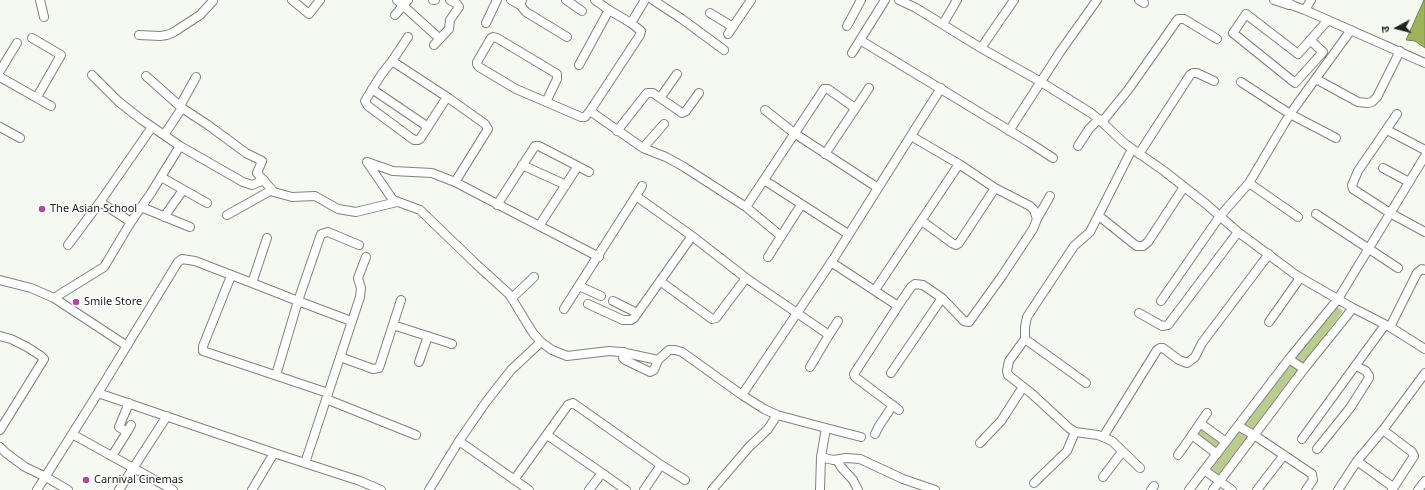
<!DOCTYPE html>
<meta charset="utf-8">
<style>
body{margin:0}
#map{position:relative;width:1425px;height:490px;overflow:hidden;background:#f6f9f2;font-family:"Noto Sans","Noto Sans Devanagari",sans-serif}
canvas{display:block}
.north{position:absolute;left:1377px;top:8px;width:40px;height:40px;-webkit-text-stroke:3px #fff;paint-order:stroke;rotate:263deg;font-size:11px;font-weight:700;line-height:16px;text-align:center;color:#212220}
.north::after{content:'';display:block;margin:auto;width:14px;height:18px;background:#212220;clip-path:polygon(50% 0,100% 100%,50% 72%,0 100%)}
</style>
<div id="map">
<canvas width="1425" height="490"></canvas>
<div class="north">उ</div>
</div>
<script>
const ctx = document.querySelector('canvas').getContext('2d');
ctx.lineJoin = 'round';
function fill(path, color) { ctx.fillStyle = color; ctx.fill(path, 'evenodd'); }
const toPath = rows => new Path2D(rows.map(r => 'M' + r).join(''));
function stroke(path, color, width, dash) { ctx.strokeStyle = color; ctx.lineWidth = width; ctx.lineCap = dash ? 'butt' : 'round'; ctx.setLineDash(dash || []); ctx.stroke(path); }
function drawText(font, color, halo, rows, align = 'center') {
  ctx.font = font + ' "Noto Sans",sans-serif'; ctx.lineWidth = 3; ctx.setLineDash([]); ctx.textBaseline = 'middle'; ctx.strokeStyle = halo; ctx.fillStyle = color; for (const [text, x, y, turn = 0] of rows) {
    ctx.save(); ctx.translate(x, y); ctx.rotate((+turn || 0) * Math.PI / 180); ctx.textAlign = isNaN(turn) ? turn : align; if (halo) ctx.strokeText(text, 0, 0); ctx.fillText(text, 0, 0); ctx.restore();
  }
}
const green = toPath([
 [1335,305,1343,311,1219,475,1211,469,1221,455,1196,434,1201,426,1227,445]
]);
const water = toPath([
 [1424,0,1425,0,1425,48,1415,41,1406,40,1424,0]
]);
const minor = toPath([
 [40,0,44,17],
 [292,0,309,14,320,0],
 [397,0,440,39],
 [433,0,435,0],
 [511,0,520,5],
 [522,0,520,5,526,12,567,37],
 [566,0,582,11],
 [595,0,609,10],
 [653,0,682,19,724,50],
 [899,0,916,8,981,48,1041,82,1091,113,1102,122,1124,143,1164,171,1206,204,1238,232,1296,275,1353,308,1390,327,1425,349],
 [1139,0,1144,3],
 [1274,0,1289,5],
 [1284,0,1294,6,1305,10,1425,63],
 [1305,10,1311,0],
 [710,13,733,27],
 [395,15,408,0],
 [486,23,497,0],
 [631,23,645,0],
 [943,24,957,0],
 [847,26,861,0],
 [728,34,751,0],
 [139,35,160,36,167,35,174,32,200,15,213,1],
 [32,38,61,55,37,97],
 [860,40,1030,143,1053,158],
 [1310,40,1323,52,1295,83,1233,33,1246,14,1298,54,1328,20],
 [434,45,449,29,450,20,459,7,457,4,450,0],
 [981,48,1014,0],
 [852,53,885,0],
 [392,61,408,37],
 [0,71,17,43],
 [92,75,119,102,142,120,180,146,243,182,252,185,264,180],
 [146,76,182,108,164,135],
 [0,77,51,106],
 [1316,79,1358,102,1368,103,1372,102,1377,97,1400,51],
 [1241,82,1290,114,1336,138],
 [372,89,428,127],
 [447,97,392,61,381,75,365,101,368,106,414,140,418,140,420,139,447,97,485,124,488,129,455,182,599,257],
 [660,98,677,74],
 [546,102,557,79,557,74,497,38,493,37,491,38,477,62,477,64,479,67,516,89,581,117,585,117,590,111,640,35,641,31,631,23,609,10,579,65],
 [180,106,196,77],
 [182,108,208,125,246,153,262,161,257,173,273,191],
 [765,110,794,133,878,188],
 [590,111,643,148,666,157,684,167,746,207,781,236],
 [1397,114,1358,171,1352,185,1353,189,1390,213,1425,232],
 [1102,122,1128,90,1178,19,1184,19,1217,39],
 [0,127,20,138],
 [1387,130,1425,150],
 [617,131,647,93,653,93,682,113,686,111,699,93],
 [1009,131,1060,52,1097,0],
 [1078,146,1089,129,1099,119],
 [643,148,664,124],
 [1132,149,1092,228,1090,232,1074,246,1027,317,1025,327,1025,339,1009,361,1007,371,1008,375,1031,393,1069,428,1075,432,1098,435,1112,441,1140,468],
 [825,154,869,88],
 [1139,154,1190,75,1193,73,1197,73,1214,81],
 [367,162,393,200,420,210,476,264,509,294,533,333,541,342,552,350,567,356,609,351,621,352,658,360,669,350,675,350,682,352,742,395],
 [367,162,393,171,432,173,455,182],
 [522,165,566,185],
 [1383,168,1409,182],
 [161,177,207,203],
 [764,180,848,234],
 [636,196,642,186],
 [100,202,152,127],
 [497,205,535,146,539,146,589,172],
 [141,207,190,227],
 [746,207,824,89,828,89,855,108],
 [1316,214,1398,268],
 [227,215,270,191,292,197,315,196,338,209,356,212,397,202],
 [1099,216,1134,244,1137,246,1143,246,1148,242,1184,187],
 [164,217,183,190],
 [1298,217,1249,183,1290,114,1351,30],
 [1037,219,1050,196],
 [922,221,952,243,956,245,959,243,995,188],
 [539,226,578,166],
 [267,238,252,283,298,301,276,375],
 [68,245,100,202,131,222],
 [768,257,801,205],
 [831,262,898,306,911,287,915,284,923,285,942,298,964,321,969,322,1002,276,1033,229,1037,219,1034,210,1030,206,995,188,959,164,911,136],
 [231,276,203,346,203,351,328,393],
 [0,280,31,288,54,298,127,346],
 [660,281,712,319,716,318,746,278],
 [579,286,601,296],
 [875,290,959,164],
 [54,298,104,267,131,222,151,193,180,146],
 [512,298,534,277],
 [613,301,637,313],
 [1161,301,1220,216,1249,183],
 [588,304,623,320,631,320,634,318,692,236],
 [898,306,854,374,855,377,899,410],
 [564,309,636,196,692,236,746,278,829,335],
 [1139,313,1162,326,1168,325,1238,232],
 [351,321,298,301,321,234,328,232,359,245],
 [1269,322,1300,278],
 [393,325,452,344],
 [1390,327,1417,273,1422,269,1425,270],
 [0,336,11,339,27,347,41,356,44,359,0,430],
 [1025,339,1086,383],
 [624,352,623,358,625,360,650,372,654,370,658,360],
 [340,357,373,369,379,368,401,300],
 [1289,359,1304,369],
 [419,362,428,336],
 [810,367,829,335,838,321],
 [891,373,942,298],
 [98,393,274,453,360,481,381,490],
 [326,399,416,435],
 [1207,413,1192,435,1217,454],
 [777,415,826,428,821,457,833,460,846,458,860,459,903,479,935,490],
 [1200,423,1226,442],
 [1238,426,1254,435,1312,474,1313,480,1306,490],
 [826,428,861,437],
 [1383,430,1412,452,1414,456,1392,490],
 [127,432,131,425],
 [72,434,173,490],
 [875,434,879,426,893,405],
 [547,435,602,473],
 [1103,437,1157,350,1160,348,1163,348,1179,360,1187,363,1195,357,1202,343,1269,254],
 [1302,439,1385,325],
 [459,441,529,490],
 [980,443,1001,421,1023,387],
 [0,447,6,453,25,467,46,477,68,490],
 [1317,449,1350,408,1369,378,1369,376,1366,371,1356,366],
 [1178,455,1192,435],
 [112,456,127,432,119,427,129,403],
 [837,460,841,467,853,480,858,490],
 [1357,461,1393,487],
 [305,463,360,297,361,288,358,278,366,257],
 [661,465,685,480],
 [1204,470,1232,490],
 [1103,477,1122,452],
 [514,480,568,405,573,403,661,465,644,490],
 [1034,483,1067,451,1075,432],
 [37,490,98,393,178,262,182,259,195,261,252,283],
 [119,490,167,416],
 [252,490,274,453],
 [429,490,459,441,486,402,511,370,541,342],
 [589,490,602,473,626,490],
 [712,490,749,447,768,429,777,415,764,409,742,395,834,258,941,88],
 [820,490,821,457],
 [1151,490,1154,486],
 [1189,490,1289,359,1338,299,1425,156],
 [1213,490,1304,369,1353,308],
 [1257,490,1284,455],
 [1338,490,1357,461,1383,430,1425,373],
 [1418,490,1425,481]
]);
const markers = [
 [42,209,4,"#b146a7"],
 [76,302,4,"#b146a7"],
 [86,480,4,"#b146a7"]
];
const poiNames = [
 ["The Asian School",50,209],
 ["Smile Store",84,302],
 ["Carnival Cinemas",94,480]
];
fill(green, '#bacd8f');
fill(water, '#9cb359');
stroke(water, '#778848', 1);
stroke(minor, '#81827d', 10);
stroke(minor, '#fff', 8);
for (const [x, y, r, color] of markers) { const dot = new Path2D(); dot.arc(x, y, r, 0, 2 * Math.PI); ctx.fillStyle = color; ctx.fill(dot); stroke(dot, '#fff', 1.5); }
drawText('11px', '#212220', '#fff', poiNames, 'left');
</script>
